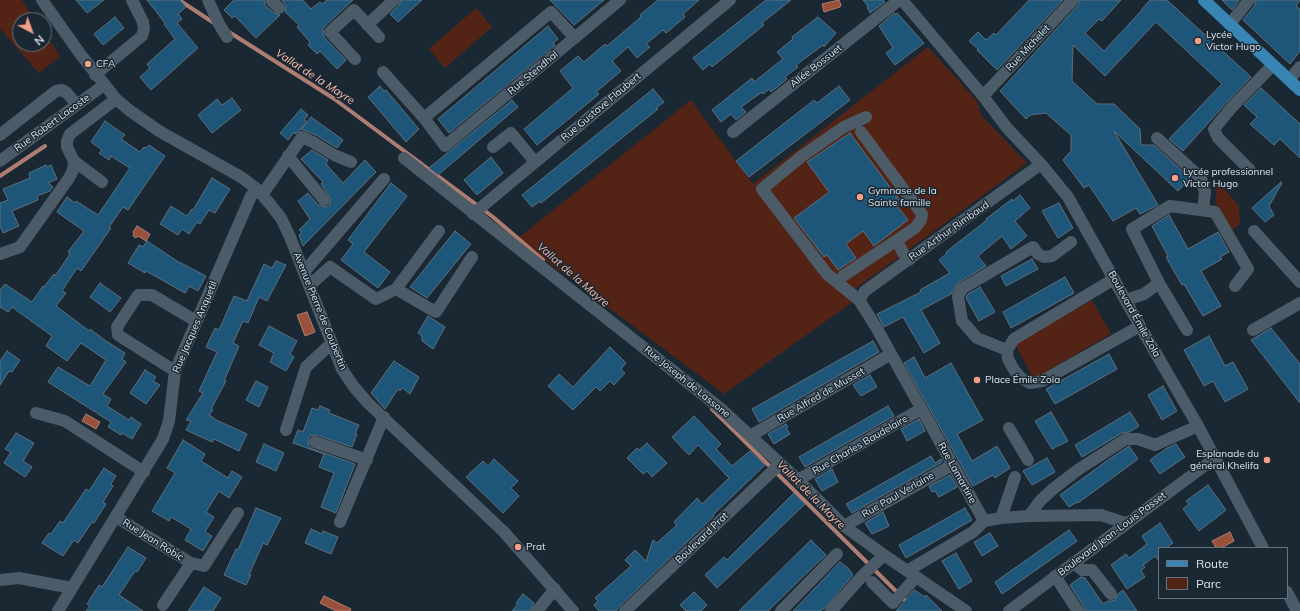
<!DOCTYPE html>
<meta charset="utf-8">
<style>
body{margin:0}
#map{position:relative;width:1300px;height:611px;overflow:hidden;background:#1a2833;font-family:Mulish,sans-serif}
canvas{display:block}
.legend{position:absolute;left:1158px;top:547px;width:130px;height:52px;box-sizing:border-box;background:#1a2833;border:1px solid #68747d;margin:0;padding:5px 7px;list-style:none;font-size:12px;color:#dce5ed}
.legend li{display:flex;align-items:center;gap:8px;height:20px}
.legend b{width:20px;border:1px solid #68747d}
.north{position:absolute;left:12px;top:12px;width:40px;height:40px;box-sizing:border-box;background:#1a2833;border:1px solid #68747d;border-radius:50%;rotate:139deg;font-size:11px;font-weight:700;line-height:16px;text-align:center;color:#dce5ed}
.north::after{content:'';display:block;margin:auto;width:14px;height:18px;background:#f49f86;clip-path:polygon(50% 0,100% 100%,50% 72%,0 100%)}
</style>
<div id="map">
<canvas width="1300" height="611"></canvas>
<ul class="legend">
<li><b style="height:5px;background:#3885b4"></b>Route</li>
<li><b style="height:11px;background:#532416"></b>Parc</li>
</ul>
<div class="north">N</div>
</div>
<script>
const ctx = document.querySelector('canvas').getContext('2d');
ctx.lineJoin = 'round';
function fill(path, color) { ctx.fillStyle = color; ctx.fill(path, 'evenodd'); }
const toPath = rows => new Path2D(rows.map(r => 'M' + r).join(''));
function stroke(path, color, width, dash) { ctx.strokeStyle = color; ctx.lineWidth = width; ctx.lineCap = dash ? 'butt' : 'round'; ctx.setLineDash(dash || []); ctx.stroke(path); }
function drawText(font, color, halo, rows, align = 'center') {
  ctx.font = font + ' Mulish,sans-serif'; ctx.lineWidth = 3; ctx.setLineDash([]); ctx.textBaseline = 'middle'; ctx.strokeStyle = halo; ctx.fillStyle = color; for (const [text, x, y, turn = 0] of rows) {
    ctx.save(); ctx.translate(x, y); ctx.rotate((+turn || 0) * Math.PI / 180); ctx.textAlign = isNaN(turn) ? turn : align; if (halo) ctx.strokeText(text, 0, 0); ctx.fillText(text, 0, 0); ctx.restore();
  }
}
const green = toPath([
 [0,0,22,0,35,20,20,20,20,44,44,44,44,33,60,56,39,73,0,29],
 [476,8,492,27,445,68,429,49],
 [928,47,977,101,981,115,1027,163,855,289,851,303,724,394,517,239,691,100,753,184],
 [1218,181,1221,183,1225,190,1239,206,1240,224,1232,230,1215,202,1217,188,1214,186],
 [1092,300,1111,334,1033,379,1015,343]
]);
const water = toPath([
 [839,0,841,5,840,7,824,12,822,4,839,0],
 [137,226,150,234,146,241,138,236,136,238,133,236,134,234,133,232,137,226],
 [307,312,315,332,305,336,297,315,307,312],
 [86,414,100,422,96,429,82,421,86,414],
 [1230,532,1234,541,1221,548,1216,548,1212,541,1230,532],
 [324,596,351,609,350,611,336,611,320,603,324,596]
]);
const stream = toPath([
 [179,0,214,23],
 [229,32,333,98,493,217,543,260],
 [0,176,45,146],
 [712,409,916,611]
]);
const building = toPath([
 [76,0,104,0,87,13,76,0],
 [147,0,180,0,186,7,178,14,182,19,177,23,198,48,151,90,140,77,150,68,147,64,175,39,164,24,165,23,147,0],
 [234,0,264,0,265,5,274,13,280,15,256,38,235,16,232,18,224,10,234,0],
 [282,0,303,0,311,9,320,2,322,4,327,0,353,0,323,28,323,33,324,37,346,60,337,69,320,51,317,54,308,45,310,42,297,27,299,25,285,12,286,6,282,0],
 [401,0,422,0,398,22,390,14,399,5,401,0],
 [550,0,604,0,574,25,550,0],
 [658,0,699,0,683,14,685,17,666,33,663,30,646,44,650,47,637,58,628,47,612,61,621,71,596,92,599,94,537,145,524,129,573,88,560,71,578,56,584,62,605,44,607,46,641,17,640,15,658,0],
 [766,0,791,0,762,23,764,25,712,67,710,64,703,70,693,58,766,0],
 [863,0,883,0,885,2,870,13,867,7,868,6,863,0],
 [1029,0,1063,0,997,70,977,50,978,49,969,41,978,32,986,40,994,33,996,35,1029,0],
 [1080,0,1121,0,1102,21,1099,19,1085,33,1104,51,1142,10,1142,9,1150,0,1167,0,1251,77,1227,102,1183,151,1169,139,1222,84,1156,22,1105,76,1073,45,1072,81,1097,104,1114,104,1140,129,1141,145,1154,145,1190,178,1178,191,1114,131,1158,205,1140,214,1136,208,1113,221,1089,185,1084,188,1063,160,1071,151,1071,135,1046,113,1030,115,1026,119,1000,91,1078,5,1080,0],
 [1222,0,1239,0,1232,10,1222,0],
 [1256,0,1300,0,1296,6,1300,9,1300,51,1290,64,1243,20,1255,5,1256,0],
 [894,13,895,15,897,13,924,43,895,65,886,53,893,48,879,26,894,13],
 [115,17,124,28,103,45,94,34,115,17],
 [818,17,836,33,824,47,823,45,796,65,798,67,785,77,787,79,771,92,769,89,763,94,762,92,741,107,746,112,736,120,731,114,721,122,712,110,752,78,754,82,783,59,777,52,793,39,792,37,818,17],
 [548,26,558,39,553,43,555,45,449,133,438,119,548,26],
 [380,86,384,91,386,90,419,129,406,142,368,97,380,86],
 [839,86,850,100,749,177,736,161,814,100,817,103,839,86],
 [1261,88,1300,124,1300,158,1280,139,1274,145,1250,124,1257,117,1244,105,1261,88],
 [653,89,664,102,656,108,658,109,541,203,540,201,532,207,522,195,653,89],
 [232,98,241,110,212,133,198,115,217,99,222,105,232,98],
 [512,100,518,107,438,175,429,168,512,100],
 [301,109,308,115,304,120,307,122,300,130,295,134,294,132,288,140,280,133,301,109],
 [311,117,343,140,337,148,316,135,301,129,311,117],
 [105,121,125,135,121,139,140,152,144,147,146,148,149,145,165,156,128,210,123,207,109,227,111,228,81,271,77,268,62,291,66,293,56,306,89,331,90,329,106,341,125,353,122,359,126,362,103,394,111,399,107,406,129,420,131,417,141,424,132,439,122,433,121,435,108,427,111,422,48,382,58,367,90,386,106,360,81,343,67,361,46,346,52,336,12,307,8,312,0,307,0,290,5,284,32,302,43,286,44,287,54,274,55,276,70,254,68,252,84,231,57,212,67,197,75,203,76,201,98,215,130,168,111,156,109,160,99,153,102,150,91,142,105,121],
 [850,133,901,202,897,206,908,220,874,246,863,231,846,244,856,258,838,270,827,255,824,257,794,218,829,192,807,162,850,133],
 [312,150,328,160,326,164,343,183,365,160,376,172,303,246,299,235,302,232,299,230,310,219,298,201,308,193,318,205,325,207,329,206,331,199,321,184,323,182,301,159,312,150],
 [491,157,503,173,477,195,464,180,491,157],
 [46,165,47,167,51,165,57,179,48,183,53,187,50,191,37,196,38,200,12,211,19,226,3,233,0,226,0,203,8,200,3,189,30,178,29,173,46,165],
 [212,178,230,189,215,213,209,210,200,224,197,222,189,234,182,229,178,235,160,224,171,206,187,216,192,209,193,210,212,178],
 [1281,182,1282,183,1269,206,1274,215,1265,222,1252,208,1281,182],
 [391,183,407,196,364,252,390,272,378,288,341,260,353,244,348,240,391,183],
 [1020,195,1030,208,1015,221,1027,236,1011,249,1002,236,978,256,986,266,959,282,951,294,921,310,940,343,924,353,903,317,884,327,877,314,921,292,920,290,950,273,939,260,947,253,946,252,987,220,986,219,1012,199,1013,201,1020,195],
 [1059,203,1073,228,1058,238,1042,211,1059,203],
 [1169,215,1188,249,1218,232,1229,252,1220,257,1222,259,1201,271,1221,306,1203,316,1184,284,1182,285,1166,257,1168,256,1152,226,1169,215],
 [455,231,471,244,427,298,410,287,455,231],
 [147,241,177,261,206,276,198,291,189,286,185,293,146,271,145,273,128,263,139,245,143,247,147,241],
 [1032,259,1038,269,1006,286,1001,276,1032,259],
 [276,261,286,265,267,301,259,297,248,323,243,321,233,343,239,346,224,381,226,381,211,409,213,410,209,415,214,418,214,419,247,434,239,451,214,439,212,442,186,430,191,421,186,420,203,393,199,391,217,352,206,347,215,328,219,330,234,296,247,301,264,264,272,268,276,261],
 [1065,277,1074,293,1011,328,1003,312,1065,277],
 [100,283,121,298,110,312,90,297,100,283],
 [980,287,995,312,979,321,966,298,968,294,980,287],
 [428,316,445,327,433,349,422,341,422,336,418,333,428,316],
 [269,326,297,341,290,354,294,357,286,371,270,362,274,353,259,345,269,326],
 [1271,328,1300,364,1300,403,1251,340,1271,328],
 [1209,336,1225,366,1233,362,1248,389,1225,402,1213,381,1204,386,1184,350,1209,336],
 [873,341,879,352,759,422,752,409,873,341],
 [610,347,626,363,621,369,625,373,614,385,610,381,600,391,596,387,573,410,548,386,559,374,573,387,610,347],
 [7,351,20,360,12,372,9,371,0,385,0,361,7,351],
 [1109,354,1117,369,1055,404,1046,389,1109,354],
 [914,357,925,378,951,363,983,420,957,434,972,461,997,446,1010,468,995,478,993,475,973,486,904,363,914,357],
 [394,361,419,377,410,394,402,388,400,391,398,389,385,409,371,393,394,361],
 [145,370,156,377,153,381,160,385,146,404,130,393,145,370],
 [870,375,877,387,861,396,853,385,870,375],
 [256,381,268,387,259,407,246,400,256,381],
 [1163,386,1177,411,1162,420,1148,395,1163,386],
 [320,406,330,410,329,413,359,425,355,434,357,434,352,447,317,435,310,436,308,440,309,447,313,449,355,464,336,513,321,507,334,473,319,467,324,454,293,443,298,430,303,432,312,408,318,410,320,406],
 [888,406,894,416,805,467,799,457,888,406],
 [1051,412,1068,441,1052,449,1035,421,1051,412],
 [1130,412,1139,426,1129,432,1122,433,1082,457,1075,445,1130,412],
 [694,416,721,444,716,449,732,466,750,451,765,465,713,515,714,516,620,606,616,611,599,611,594,605,598,601,595,598,631,566,625,560,635,550,646,561,653,540,657,543,677,525,674,522,697,498,702,504,729,478,698,445,689,455,672,437,694,416],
 [919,419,925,431,907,441,901,429,919,419],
 [786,424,788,427,786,428,790,434,774,444,768,434,786,424],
 [16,433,34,443,23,461,32,467,25,477,4,463,11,452,5,449,16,433],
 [183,440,205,454,201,461,228,478,232,471,242,477,229,498,219,491,206,512,214,517,205,532,212,536,203,551,185,540,191,529,171,517,169,521,152,511,175,473,167,468,183,440],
 [647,443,667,463,652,477,647,471,643,474,627,458,637,448,639,450,647,443],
 [264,444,284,453,276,471,256,462,264,444],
 [1176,444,1185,457,1160,474,1150,460,1167,448,1176,444],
 [1129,446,1138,459,1078,503,1077,502,1069,507,1060,495,1108,460,1129,446],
 [931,456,935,463,941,459,942,462,852,513,846,504,931,456],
 [1047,458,1055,472,1032,485,1023,471,1047,458],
 [494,459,518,481,511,488,519,496,503,513,466,477,483,461,488,466,494,459],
 [104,468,116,476,111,484,113,486,103,502,106,504,94,523,92,522,78,543,74,540,63,556,42,543,49,533,51,534,60,521,63,523,86,489,89,491,104,468],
 [832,469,838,482,822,491,815,479,832,469],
 [950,475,957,487,939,497,935,491,932,492,929,486,950,475],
 [1208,485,1226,510,1199,531,1183,509,1189,504,1186,501,1208,485],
 [794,493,805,504,717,588,705,575,724,557,727,560,794,493],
 [256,508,281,518,267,545,263,543,249,575,251,575,246,585,224,575,236,549,238,550,256,508],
 [965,508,972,520,906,558,899,545,965,508],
 [883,512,889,526,872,534,865,523,883,512],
 [1160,523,1173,543,1166,548,1159,548,1159,561,1155,556,1143,565,1145,567,1141,571,1145,577,1127,589,1111,565,1126,554,1129,558,1147,544,1142,536,1160,523],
 [311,529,322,534,323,531,338,537,331,554,305,543,311,529],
 [1069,530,1077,541,1002,594,995,582,1069,530],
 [990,533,998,546,982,556,974,542,990,533],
 [811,540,826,555,816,564,768,611,739,611,811,540],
 [128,547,146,558,137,572,135,571,119,595,143,611,86,611,90,606,87,604,99,585,102,587,128,547],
 [956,553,972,581,959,589,942,561,956,553],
 [840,562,848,568,853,575,825,608,820,611,793,611,840,562],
 [1081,577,1085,578,1103,604,1108,601,1112,601,1115,600,1118,594,1123,590,1137,611,1085,611,1084,607,1070,585,1081,577],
 [204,587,221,598,213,611,188,611,204,587],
 [914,590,925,597,926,595,942,611,896,611,914,590],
 [694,592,707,605,701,611,686,611,680,605,694,592],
 [523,594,534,603,530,611,512,611,518,604,516,603,523,594]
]);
const minor = toPath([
 [42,0,81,55,116,99,129,110,159,131,241,177,257,189,270,204,281,218,290,237,342,369,354,387,368,403,504,532,573,611],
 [208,0,219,24,227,37],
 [271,0,279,8],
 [902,0,983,96,1007,128,1041,164,1068,197,1140,326,1198,426,1263,548],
 [1230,24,1249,0],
 [367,25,394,0],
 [575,38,551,12,424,118,445,146,620,0],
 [355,59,330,32,354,10,379,37],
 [383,72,424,118],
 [95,75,142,36,144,29,143,22,132,0],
 [1289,80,1300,67],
 [983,96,1073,0],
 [866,117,844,127,802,156,762,189,827,274,859,300,876,327,984,521,1001,518,1029,516,1101,515,1125,523],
 [733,132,899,0],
 [861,132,922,214,921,220,915,228,897,240,903,253,909,260],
 [0,135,56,91,62,90,67,93,77,105],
 [1157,138,1201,178,1205,192,1203,210],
 [493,147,511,133,535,162],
 [288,156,324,200],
 [404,158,720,408,798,480,844,526,884,555,966,611],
 [0,161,104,85],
 [74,161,102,182],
 [1250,170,1218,138,1214,129,1232,107,1273,65],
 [262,195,302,137,313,142,334,155,351,162],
 [473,214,730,0],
 [1254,231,1300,282],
 [0,254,20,247,69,178,73,170,74,161,67,147,67,141,70,134,116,99],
 [304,272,384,179],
 [843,276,897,240],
 [1114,279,1014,339,1007,350,1008,359,1014,370,1021,378,1030,383,1042,381,1140,326],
 [1159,283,1187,330],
 [309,286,330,267,376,299,396,289,439,231],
 [396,289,436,312,472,257],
 [859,300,865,291,876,283,1041,164],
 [1126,300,1144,294,1159,283,1132,229,1170,206,1215,212,1248,269,1235,286],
 [1253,330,1300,303],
 [1007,350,977,338,962,321,958,296,963,288,1033,247,1038,254,1044,257,1052,256,1071,242],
 [175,371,118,335,117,327,138,295,152,295,196,321],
 [36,413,65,421,144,472],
 [1009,428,1028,460],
 [286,430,306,367,332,343],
 [750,436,891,354],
 [315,442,367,460],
 [798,480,921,409],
 [1029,516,1040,501,1053,489,1079,469,1126,439,1138,439,1155,445,1198,426],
 [116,517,191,563,204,566,238,513],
 [1001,518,1015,477],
 [340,522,384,417],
 [844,526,952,465],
 [1074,562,1082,570,1092,570,1111,594],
 [907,571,973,532,984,521],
 [1055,576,1078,611],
 [0,580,19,578,72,588],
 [872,582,893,603,916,577],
 [1287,592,1297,611],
 [163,605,191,563],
 [58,611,163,439,169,421,175,371,251,196,257,189],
 [537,611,555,589],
 [625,611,780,464],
 [781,611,837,554],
 [831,611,864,574,884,555],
 [1009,611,1215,458]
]);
const major = toPath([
 [1204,0,1300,90]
]);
const markers = [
 [1198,41,4,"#f49f86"],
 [88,64,4,"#f49f86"],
 [1175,178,4,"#f49f86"],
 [860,197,4,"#f49f86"],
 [977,380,4,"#f49f86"],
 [1267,460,4,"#f49f86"],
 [518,547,4,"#f49f86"]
];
const poiNames = [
 ["Lycée",1206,35],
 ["Victor Hugo",1206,47],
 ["CFA",96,64],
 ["Lycée professionnel",1183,172],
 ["Victor Hugo",1183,184],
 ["Gymnase de la",868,191],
 ["Sainte famille",868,203],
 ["Place Émile Zola",985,380],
 ["Esplanade du",1259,454,"right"],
 ["général Khelifa",1259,466,"right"],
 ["Prat",526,547]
];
const streetNames = [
 ["Rue Michelet",1028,48,-47],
 ["Allée Bossuet",816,66,-38],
 ["Rue Stendhal",533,73,-40],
 ["Rue Gustave Flaubert",601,107,-40],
 ["Rue Robert Lacoste",52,123,-36],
 ["Rue Arthur Rimbaud",949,231,-35],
 ["Avenue Pierre de Coubertin",320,311,68],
 ["Boulevard Émile Zola",1134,314,61],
 ["Rue Jacques Anquetil",195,327,-67],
 ["Rue Joseph de Lassone",687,382,39],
 ["Rue Alfred de Musset",821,395,-30],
 ["Rue Charles Baudelaire",860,445,-30],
 ["Rue Lamartine",957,473,61],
 ["Rue Paul Verlaine",898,495,-30],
 ["Boulevard Jean-Louis Passet",1112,534,-37],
 ["Boulevard Prat",702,538,-44],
 ["Rue Jean Robic",153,540,32]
];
const waterNames = [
 ["Vallat de la Mayre",315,77,33],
 ["Vallat de la Mayre",573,275,41],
 ["Vallat de la Mayre",811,495,45]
];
fill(green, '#532416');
fill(water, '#9a513c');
stroke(water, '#ae7d71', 1);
stroke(stream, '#ae7d71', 4);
fill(building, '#1e5679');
stroke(building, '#5e6f7b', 1);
stroke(minor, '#4b5b67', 12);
stroke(major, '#3885b4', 12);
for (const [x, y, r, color] of markers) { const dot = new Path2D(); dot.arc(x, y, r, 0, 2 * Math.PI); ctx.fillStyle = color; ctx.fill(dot); stroke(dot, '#1a2833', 1.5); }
drawText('10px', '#dce5ed', '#1a2833', poiNames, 'left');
drawText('10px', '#dce5ed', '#1a2833', streetNames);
drawText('italic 11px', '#fdbca9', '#1a2833', waterNames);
</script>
